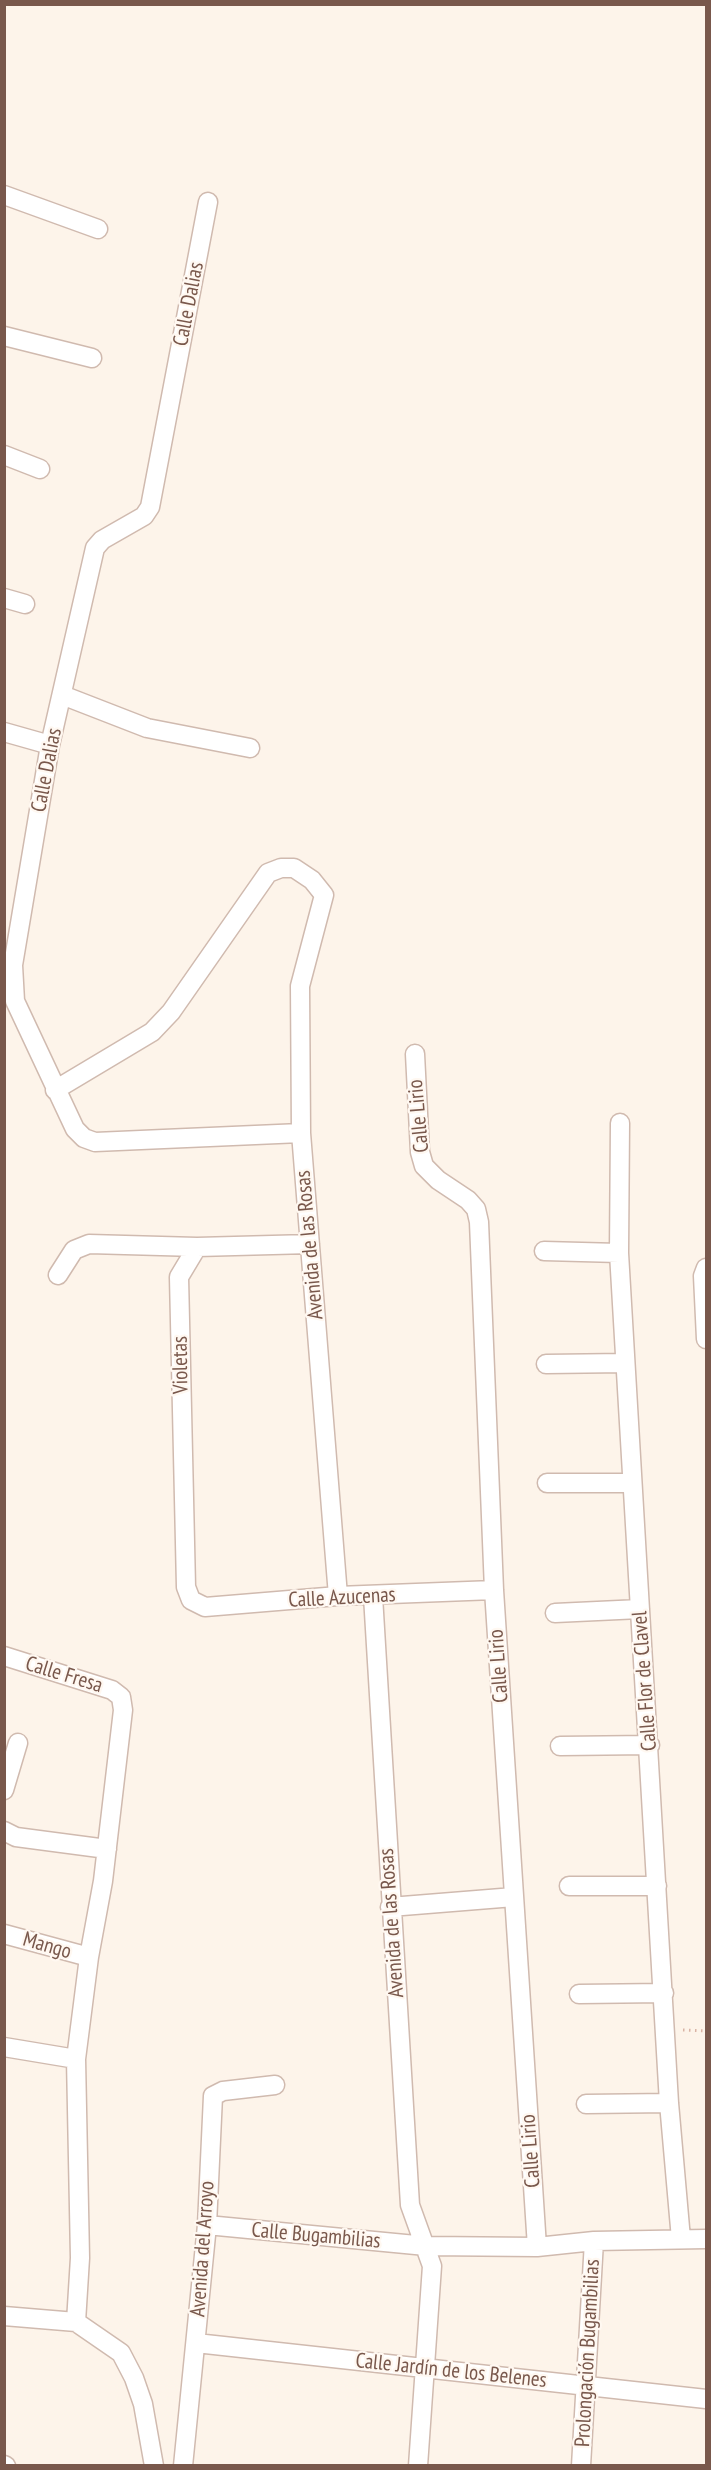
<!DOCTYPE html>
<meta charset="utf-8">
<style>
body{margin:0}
#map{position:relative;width:711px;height:2470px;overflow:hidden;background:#fdf4ea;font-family:"PT Sans Narrow",sans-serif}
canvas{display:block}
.frame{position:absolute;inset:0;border:6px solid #79584c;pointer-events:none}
</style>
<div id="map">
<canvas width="711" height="2470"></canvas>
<div class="frame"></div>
</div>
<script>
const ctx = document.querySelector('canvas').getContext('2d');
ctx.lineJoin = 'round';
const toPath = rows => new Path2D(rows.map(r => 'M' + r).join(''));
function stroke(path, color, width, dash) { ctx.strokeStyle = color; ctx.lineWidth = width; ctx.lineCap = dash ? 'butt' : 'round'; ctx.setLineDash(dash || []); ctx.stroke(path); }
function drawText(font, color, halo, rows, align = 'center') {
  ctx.font = font + ' "PT Sans Narrow",sans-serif'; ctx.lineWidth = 4.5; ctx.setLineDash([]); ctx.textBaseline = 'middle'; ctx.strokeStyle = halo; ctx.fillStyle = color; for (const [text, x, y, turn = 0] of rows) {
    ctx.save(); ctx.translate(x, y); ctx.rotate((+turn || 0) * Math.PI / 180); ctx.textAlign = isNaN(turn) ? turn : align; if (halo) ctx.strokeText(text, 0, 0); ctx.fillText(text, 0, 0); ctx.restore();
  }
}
const path = toPath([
 [683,2030,706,2031]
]);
const minor = toPath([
 [4,195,98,229],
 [208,202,150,507,144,516,102,540,95,548,50,745,13,965,15,1001,75,1129,84,1138,95,1142,301,1133],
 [4,336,92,358],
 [4,455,40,469],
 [4,598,25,604],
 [62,695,147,728,250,748],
 [4,732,50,745],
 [415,1054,420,1152,424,1166,438,1180,468,1200,476,1209,479,1222,494,1590,537,2247],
 [55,1090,152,1032,171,1012,268,873,281,868,294,868,312,880,324,895,300,986,301,1133,338,1596],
 [620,1123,619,1253,669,2103,681,2239],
 [197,1247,179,1277,186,1587,191,1600,205,1607,338,1596,494,1590],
 [544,1251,619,1253],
 [706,1268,703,1276,706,1339],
 [58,1275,74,1250,89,1244,197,1247,310,1244],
 [546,1364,625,1363],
 [547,1483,632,1483],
 [373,1596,410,2205,432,2266,418,2466],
 [555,1613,640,1609],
 [4,1656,112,1690,121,1697,123,1710,103,1881,89,1957,76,2059,80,2258,76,2322],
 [560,1746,650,1745],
 [4,1790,18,1743],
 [4,1831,16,1837,107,1849],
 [569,1886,657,1886],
 [390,1907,514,1897],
 [4,1934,89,1957],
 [579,1994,664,1993],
 [4,2047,76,2059],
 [586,2104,669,2103],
 [207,2225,426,2246,537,2247,594,2241,706,2239],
 [4,2316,76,2322],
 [76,2322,121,2353,134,2378,143,2404,154,2466],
 [196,2343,706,2399],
 [4,2465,6,2466],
 [183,2466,207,2225,213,2096,223,2091,275,2085],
 [581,2466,594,2241]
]);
const streetNames = [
 ["Calle Dalias",189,304,-79],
 ["Calle Dalias",47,770,-79],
 ["Calle Lirio",419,1116,-95],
 ["Avenida de las Rosas",310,1245,-95],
 ["Violetas",181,1365,-91],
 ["Calle Azucenas",342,1598,-3],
 ["Calle Lirio",499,1666,-94],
 ["Calle Fresa",64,1675,17],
 ["Calle Flor de Clavel",645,1681,-94],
 ["Avenida de las Rosas",392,1923,-94],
 ["Mango",47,1946,16],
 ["Calle Lirio",531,2151,-94],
 ["Calle Bugambilias",316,2236,5],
 ["Avenida del Arroyo",203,2249,-86],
 ["Prolongación Bugambilias",588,2353,-87],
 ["Calle Jardín de los Belenes",451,2371,6]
];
stroke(minor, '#d0baaf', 21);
stroke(path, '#d9b3a4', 3, [1.5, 4.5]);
stroke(minor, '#fff', 18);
drawText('21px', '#79584c', '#fff8f1', streetNames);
</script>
